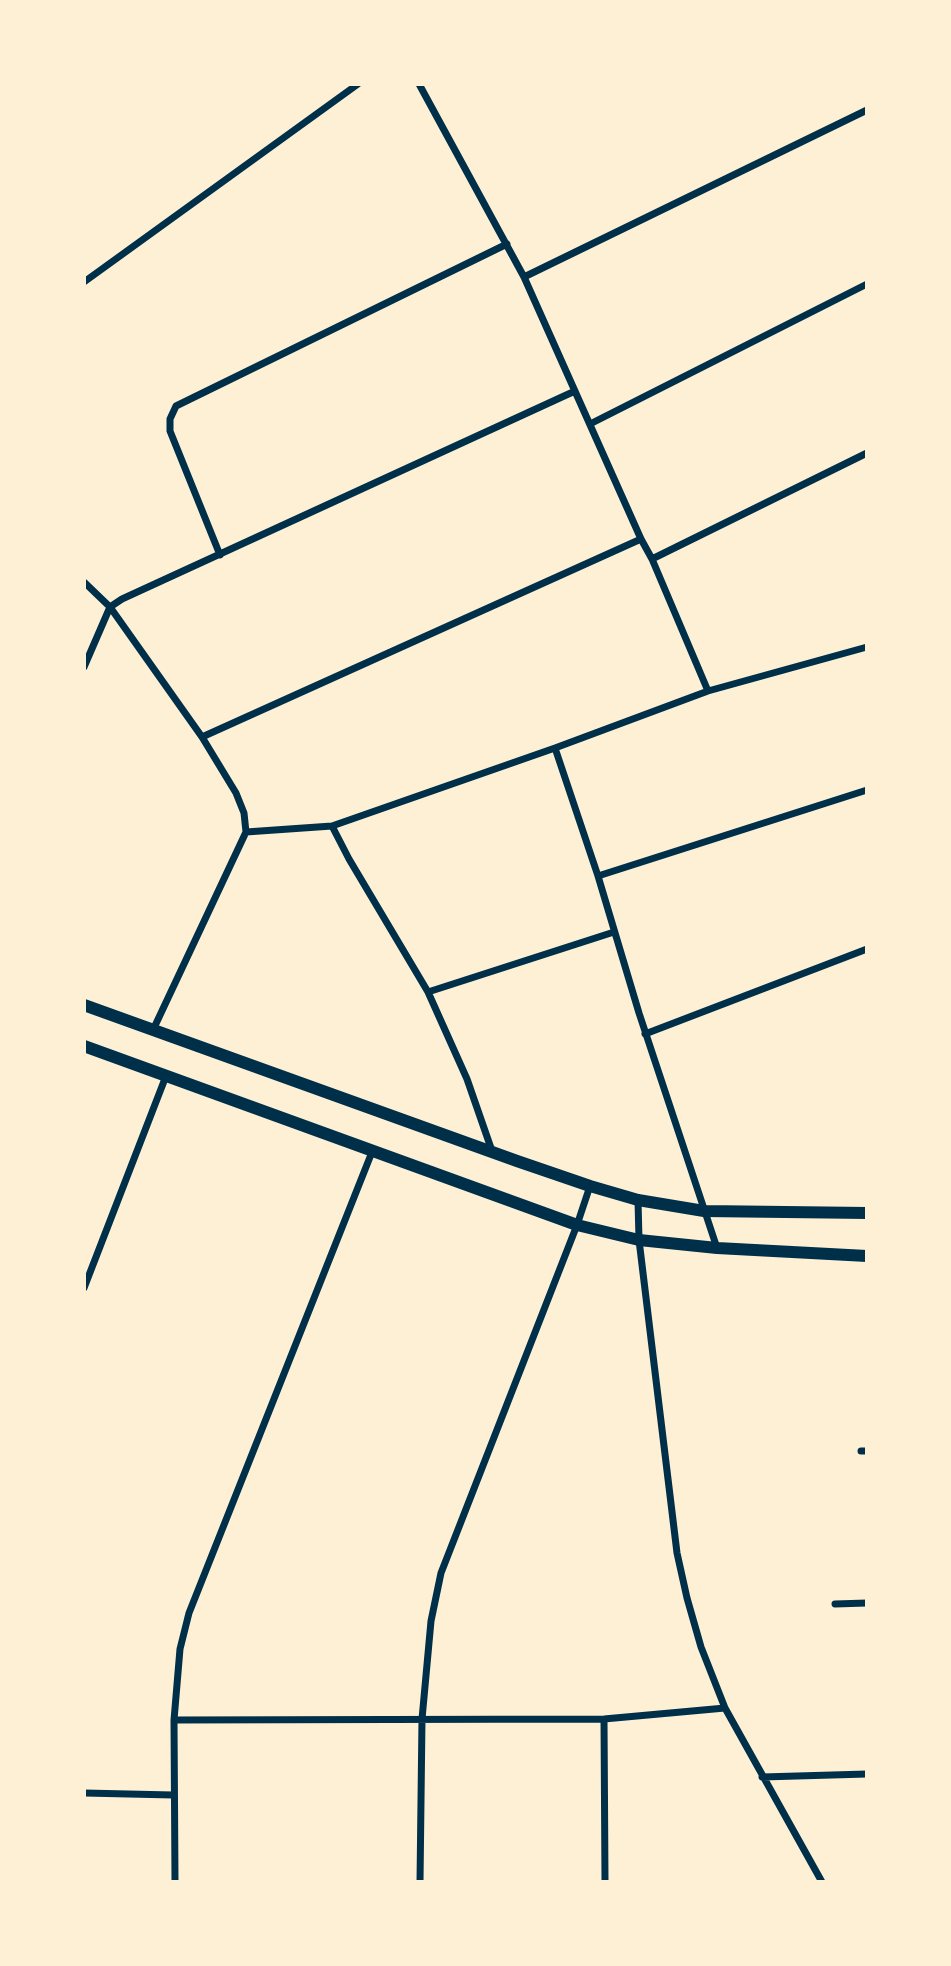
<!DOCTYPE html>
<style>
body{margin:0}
#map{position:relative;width:951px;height:1966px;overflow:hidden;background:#fdf0d5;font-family:"Space Grotesk",sans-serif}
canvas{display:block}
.frame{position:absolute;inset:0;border:86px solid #fdf0d5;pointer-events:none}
</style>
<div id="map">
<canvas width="951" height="1966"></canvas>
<div class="frame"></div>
</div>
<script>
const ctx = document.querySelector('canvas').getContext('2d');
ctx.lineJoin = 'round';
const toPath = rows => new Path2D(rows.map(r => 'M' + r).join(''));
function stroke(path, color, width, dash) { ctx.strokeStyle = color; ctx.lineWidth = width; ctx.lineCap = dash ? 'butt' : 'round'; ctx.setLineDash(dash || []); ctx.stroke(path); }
const minor = toPath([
 [419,84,524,277,641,539,652,559,708,691],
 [524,277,867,110],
 [84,282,358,84],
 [590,424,867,284],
 [220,555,170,431,170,419,176,406,507,244],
 [652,559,867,453],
 [84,582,110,607,202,737,236,793,244,813,246,832,153,1030],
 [84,667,110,607,122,599,575,391],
 [202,737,641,539],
 [555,748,598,876,639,1013,717,1248],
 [332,826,349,859,428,992,467,1079,492,1151],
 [246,832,332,826,555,748,708,691,867,647],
 [598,876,867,790],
 [428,992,614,932],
 [645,1034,867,949],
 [638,1200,639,1240,677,1553,687,1598,701,1647,725,1708,822,1882],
 [84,1288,166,1076],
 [861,1451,867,1451],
 [835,1604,867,1603],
 [604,1719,605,1882],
 [174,1720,604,1719,725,1708],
 [762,1777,867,1774],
 [84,1793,173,1795],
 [175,1882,174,1720,180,1649,189,1613,372,1152],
 [420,1882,422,1719,431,1621,441,1573,577,1225,590,1186]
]);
const tertiary = toPath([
 [84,1005,517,1161,590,1186,638,1200,704,1211,867,1213],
 [84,1046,577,1225,639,1240,717,1248,867,1256]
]);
stroke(minor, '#003049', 7);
stroke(tertiary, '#003049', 12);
</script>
